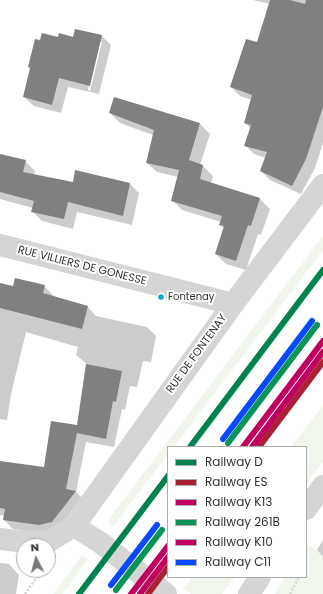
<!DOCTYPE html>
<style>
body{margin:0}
#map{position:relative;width:323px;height:594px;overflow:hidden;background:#fff;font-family:Poppins,sans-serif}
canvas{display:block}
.legend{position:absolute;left:167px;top:446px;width:140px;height:132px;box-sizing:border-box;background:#fff;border:1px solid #adadad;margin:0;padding:5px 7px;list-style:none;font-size:12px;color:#313131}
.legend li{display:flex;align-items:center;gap:8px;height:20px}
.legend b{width:20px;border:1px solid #adadad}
.north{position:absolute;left:16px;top:538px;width:40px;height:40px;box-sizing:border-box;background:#fff;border:1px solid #adadad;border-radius:50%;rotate:354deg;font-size:11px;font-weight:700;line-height:16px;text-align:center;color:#313131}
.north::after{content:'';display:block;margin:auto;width:14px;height:18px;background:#797979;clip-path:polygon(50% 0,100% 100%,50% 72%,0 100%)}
</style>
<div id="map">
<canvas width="323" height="594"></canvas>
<ul class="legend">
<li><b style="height:5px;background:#00824e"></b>Railway D</li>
<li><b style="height:5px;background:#aa2135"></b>Railway ES</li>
<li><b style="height:5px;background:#bf005f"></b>Railway K13</li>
<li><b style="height:5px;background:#069456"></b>Railway 261B</li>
<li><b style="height:5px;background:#bf005f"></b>Railway K10</li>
<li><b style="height:5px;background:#0749ff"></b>Railway C11</li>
</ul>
<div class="north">N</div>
</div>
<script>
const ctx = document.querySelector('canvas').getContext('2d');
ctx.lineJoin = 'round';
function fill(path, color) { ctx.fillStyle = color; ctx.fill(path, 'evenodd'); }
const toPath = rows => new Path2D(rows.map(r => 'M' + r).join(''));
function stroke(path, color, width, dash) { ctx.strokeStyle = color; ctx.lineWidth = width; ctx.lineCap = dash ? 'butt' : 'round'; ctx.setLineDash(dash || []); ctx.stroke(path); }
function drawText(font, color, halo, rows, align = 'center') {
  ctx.font = font + ' Poppins,sans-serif'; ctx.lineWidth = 4; ctx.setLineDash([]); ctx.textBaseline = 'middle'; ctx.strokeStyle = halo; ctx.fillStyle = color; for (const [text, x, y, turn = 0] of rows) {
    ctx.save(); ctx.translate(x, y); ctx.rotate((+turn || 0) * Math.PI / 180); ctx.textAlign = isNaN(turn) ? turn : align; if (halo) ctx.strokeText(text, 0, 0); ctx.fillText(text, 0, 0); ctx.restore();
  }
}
const green = toPath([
 [323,236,323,250,174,447,168,447,168,454,112,528,108,520],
 [323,405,323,462,306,484,306,447,291,447],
 [306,544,323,554,323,594,275,594,284,577,306,577],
 [82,555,88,559,63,594,53,594],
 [192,577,235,577,222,594,191,594,184,588]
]);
const shadow = toPath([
 [253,0,323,0,323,143,315,168,301,194,270,180,261,171,266,158,254,154,245,145,251,129,245,123,252,100,240,96,231,87,258,44,270,4],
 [76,30,102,36,111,45,99,94,68,87,61,113,34,106,24,97,41,42,58,38,74,38],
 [100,42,102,42,90,91,88,90],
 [115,99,200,124,210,134,200,165,203,166,213,176,211,183,260,199,270,209,261,235,258,234,246,270,226,264,216,254,224,229,220,225,221,222,182,210,172,200,178,177,157,172,147,163,153,135,120,123,110,113],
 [0,155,25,161,35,171,34,175,73,183,129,183,139,193,132,225,77,212,73,229,42,221,32,211,33,208,0,199],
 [0,284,13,287,44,286,53,295,52,297,87,306,96,316,147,327,156,336,151,362,143,361,137,387,130,386,125,410,122,409,114,447,86,442,76,492,84,500,61,531,49,534,13,529,4,520,5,516,0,515,0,462,45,468,78,426,87,364,76,355,78,347,26,332,11,394,7,420,0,419],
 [323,540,323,556,317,550],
 [0,563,9,564,19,575,16,594,0,594]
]);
const building = toPath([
 [270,0,290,0,305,4,306,0,323,0,323,107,306,159,292,186,260,171,267,152,244,146,251,125,244,123,252,95,230,87,246,39,257,42],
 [75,29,102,35,90,86,59,78,52,105,23,97,30,68,28,67,35,39,40,40,42,33,58,37,59,33,73,37],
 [114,97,200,123,189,160,203,165,200,179,260,198,251,226,248,225,236,261,215,254,224,226,219,225,222,216,171,201,179,170,146,163,154,130,109,113],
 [0,154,26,160,23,172,73,182,75,170,130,183,123,216,68,202,64,219,31,212,34,201,0,192],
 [15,278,45,285,43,293,88,306,82,329,0,308,0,283,13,286],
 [86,364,122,371,116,402,113,401,106,439,77,433,66,489,76,491,52,522,39,525,3,520,5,509,0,508,0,461,44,467,51,421,77,425]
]);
const path = toPath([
 [25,594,42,570],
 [290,594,299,577]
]);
const minor = toPath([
 [0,245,233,304],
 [306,509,323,486],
 [74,526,101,543,166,594],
 [0,539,17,541,48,542,74,526,233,304,323,185],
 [249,594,260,577]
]);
const rail1 = toPath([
 [190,447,323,270],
 [79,594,168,476]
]);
const rail2 = toPath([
 [259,447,323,362],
 [148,594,168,567]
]);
const rail3 = toPath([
 [243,447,323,341],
 [131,594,168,546]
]);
const rail4 = toPath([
 [228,443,317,325],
 [116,590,162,530]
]);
const rail5 = toPath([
 [252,447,323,352],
 [140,594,168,557]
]);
const rail6 = toPath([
 [223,439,312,321],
 [111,585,157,525]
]);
const markers = [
 [161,297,3.5,"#00a9ce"]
];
const busNames = [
 ["Fontenay",168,297]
];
const streetNames = [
 ["RUE VILLIERS DE GONESSE",82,266,14],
 ["RUE DE FONTENAY",197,354,-54]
];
fill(green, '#f1f6ed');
fill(shadow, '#0003');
fill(building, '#808080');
stroke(path, '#d5d5d5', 2.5, [2, 2]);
stroke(minor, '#d5d5d5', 22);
stroke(rail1, '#00824e', 6);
stroke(rail2, '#aa2135', 6);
stroke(rail3, '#bf005f', 6);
stroke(rail4, '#069456', 6);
stroke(rail5, '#bf005f', 6);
stroke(rail6, '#0749ff', 6);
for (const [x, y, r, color] of markers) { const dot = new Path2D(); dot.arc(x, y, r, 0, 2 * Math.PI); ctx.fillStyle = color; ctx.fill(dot); stroke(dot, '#fff', 1.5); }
drawText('10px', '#313131', '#fff', busNames, 'left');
drawText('11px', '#313131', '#fff', streetNames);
</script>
